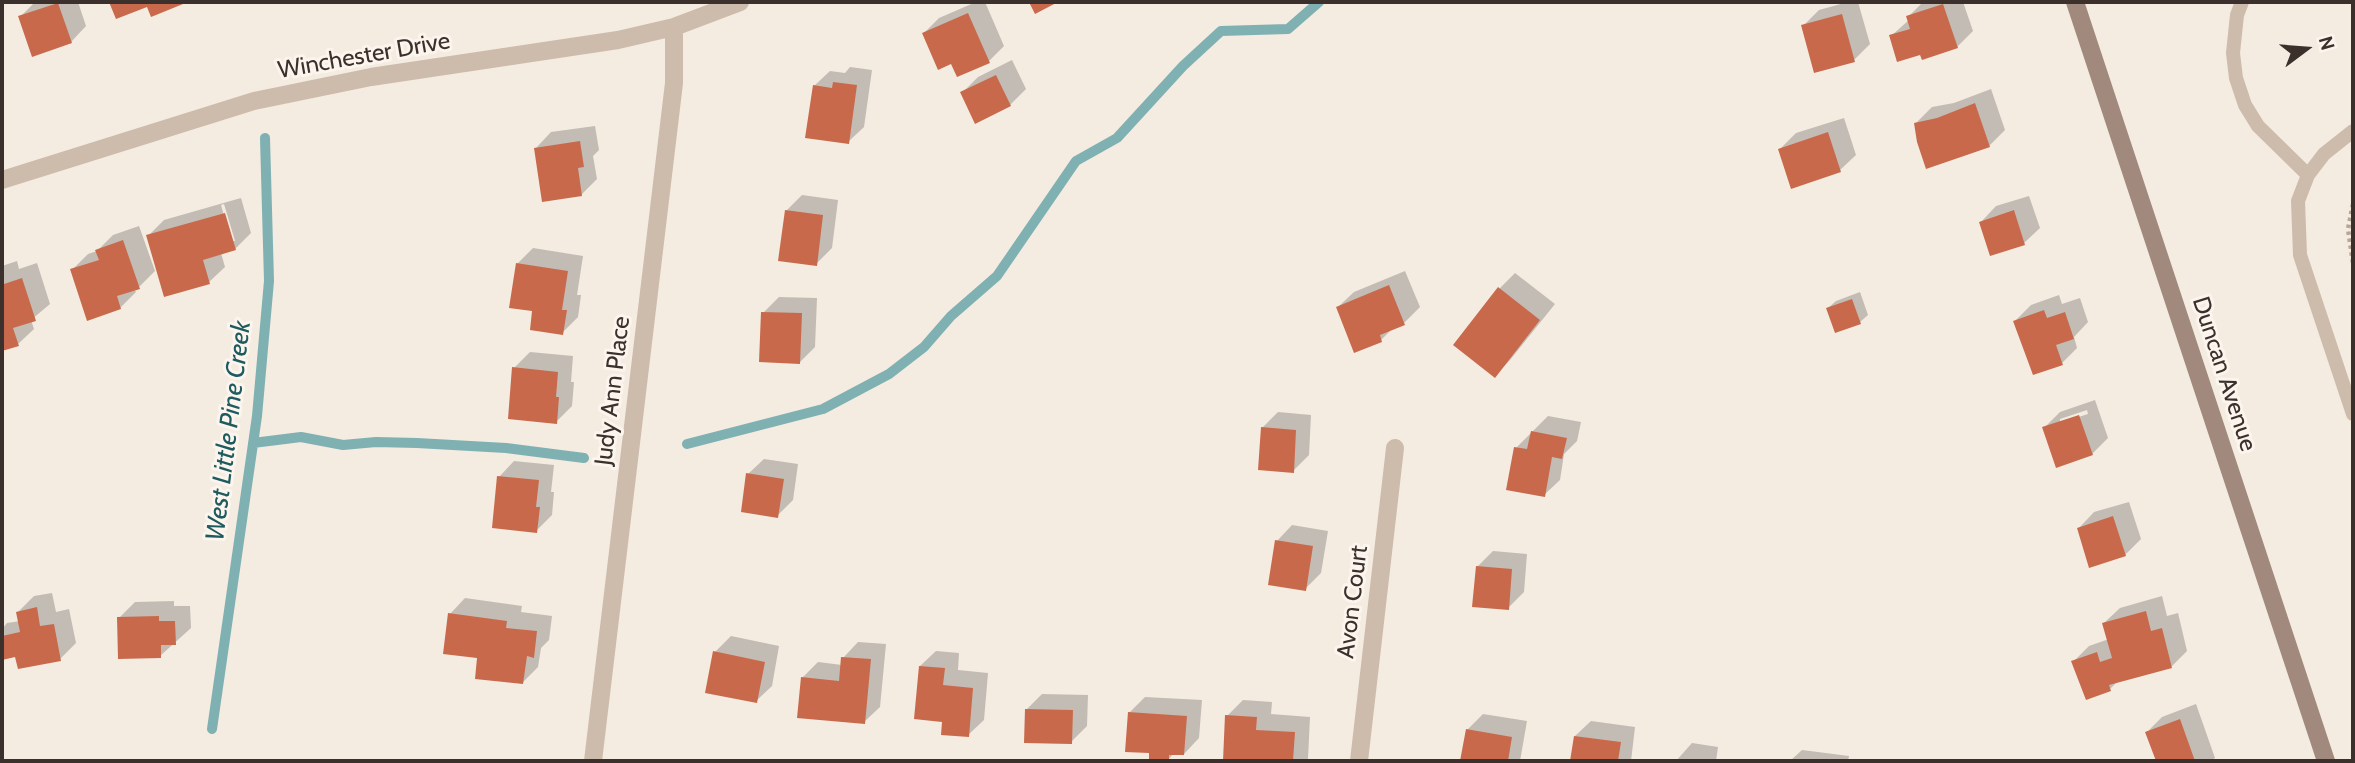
<!DOCTYPE html>
<style>
body{margin:0}
#map{position:relative;width:2355px;height:763px;overflow:hidden;background:#f4ebe1;font-family:Cabin,sans-serif}
canvas{display:block}
.frame{position:absolute;inset:0;border:4px solid #3b302b;pointer-events:none}
.north{position:absolute;left:2271px;top:14px;width:70px;height:70px;-webkit-text-stroke:5px #fbf5ee;paint-order:stroke;rotate:74deg;font-size:19px;font-weight:700;line-height:28px;text-align:center;color:#3b302b}
.north::after{content:'';display:block;margin:auto;width:24px;height:32px;background:#3b302b;clip-path:polygon(50% 0,100% 100%,50% 72%,0 100%)}
</style>
<div id="map">
<canvas width="2355" height="763"></canvas>
<div class="frame"></div>
<div class="north">N</div>
</div>
<script>
const ctx = document.querySelector('canvas').getContext('2d');
ctx.lineJoin = 'round';
function fill(path, color) { ctx.fillStyle = color; ctx.fill(path, 'evenodd'); }
const toPath = rows => new Path2D(rows.map(r => 'M' + r).join(''));
function stroke(path, color, width, dash) { ctx.strokeStyle = color; ctx.lineWidth = width; ctx.lineCap = dash ? 'butt' : 'round'; ctx.setLineDash(dash || []); ctx.stroke(path); }
function drawText(font, color, halo, rows, align = 'center') {
  ctx.font = font + ' Cabin,sans-serif'; ctx.lineWidth = 6; ctx.setLineDash([]); ctx.textBaseline = 'middle'; ctx.strokeStyle = halo; ctx.fillStyle = color; for (const [text, x, y, turn = 0] of rows) {
    ctx.save(); ctx.translate(x, y); ctx.rotate((+turn || 0) * Math.PI / 180); ctx.textAlign = isNaN(turn) ? turn : align; if (halo) ctx.strokeText(text, 0, 0); ctx.fillText(text, 0, 0); ctx.restore();
  }
}
const shadow = toPath([
 [35,2,78,2,86,26,71,42,20,17],
 [976,2,985,2,1004,46,989,61,952,62,924,33,939,18],
 [1848,2,1858,2,1870,44,1854,60,1803,26,1819,10],
 [1923,2,1963,2,1973,31,1957,47,1921,52,1891,36,1909,20,1908,17],
 [1012,60,1026,89,1010,105,962,93,978,77],
 [850,67,872,70,864,127,848,142,814,86,830,71,845,73],
 [1991,89,2005,130,1989,146,1916,123,1932,107,1954,103],
 [1844,118,1856,155,1840,170,1780,149,1796,133],
 [595,126,599,150,593,156,597,179,581,195,536,148,551,132],
 [802,195,838,200,832,248,816,264,786,211],
 [2029,196,2040,228,2024,243,1981,222,1996,206],
 [241,198,251,233,235,249,221,253,225,267,209,282,148,236,164,220],
 [224,204,235,241,231,241,221,205],
 [139,226,155,271,139,287,134,289,136,292,120,308,72,270,88,254,97,251,113,235],
 [533,248,583,256,577,295,581,295,578,317,562,333,534,310,517,264],
 [17,261,19,269,37,263,50,304,31,320,34,329,18,344,2,350,2,266],
 [1405,271,1420,307,1404,323,1394,327,1381,340,1338,307,1354,292],
 [1515,273,1555,304,1510,360,1495,376,1500,288],
 [1860,292,1868,315,1860,322,1828,308,1836,301],
 [2059,295,2062,304,2080,298,2088,322,2074,337,2077,348,2062,363,2015,321,2031,305],
 [779,297,817,298,815,347,800,362,763,313],
 [530,352,573,356,571,382,574,382,572,406,556,422,514,368],
 [2095,400,2108,438,2092,454,2044,428,2060,412],
 [2087,410,2088,414,2060,423,2060,419],
 [1278,412,1311,415,1309,455,1293,471,1262,428],
 [1548,416,1581,422,1577,441,1564,454,1560,480,1544,495,1516,448],
 [764,459,798,464,793,500,777,516,748,474],
 [514,461,554,465,551,492,554,492,552,515,536,531,499,477],
 [2129,502,2141,539,2125,555,2079,528,2094,512],
 [1292,525,1328,531,1321,573,1305,589,1277,541],
 [1493,551,1527,554,1524,592,1508,608,1477,567],
 [52,593,56,612,69,609,76,643,60,659,17,655,2,658,2,629,7,623,20,621,18,612,34,596],
 [2162,596,2167,616,2178,613,2187,651,2172,666,2118,681,2110,689,2073,662,2089,646,2109,639,2104,623,2120,608],
 [465,598,522,606,521,612,552,616,549,640,541,648,538,667,523,682,479,657,450,614],
 [174,601,174,606,190,606,191,628,160,656,119,618,135,602],
 [731,636,779,646,772,686,756,701,715,652],
 [858,642,886,644,880,707,864,722,802,678,818,662,842,665,843,658],
 [936,651,959,653,958,670,988,673,984,720,968,735,944,720,920,666],
 [1042,694,1088,695,1087,726,1071,742,1026,710],
 [1145,697,1202,700,1199,738,1184,754,1174,753,1168,760,1151,751,1129,713],
 [1243,700,1272,702,1271,714,1310,717,1308,759,1305,761,1224,761,1227,716],
 [2196,704,2215,758,2211,761,2157,761,2147,732,2162,717],
 [1483,714,1527,721,1520,761,1462,761,1468,729],
 [1591,721,1635,727,1631,761,1572,761,1575,736],
 [1692,743,1718,747,1716,761,1676,761],
 [1802,750,1849,756,1848,761,1790,761]
]);
const stream = toPath([
 [253,443,301,437,343,445,376,442,417,443,506,448,584,458],
 [687,444,823,409,889,374,924,347,951,316,997,276,1076,161,1117,138,1183,66,1221,31,1288,29,1319,2],
 [212,729,257,416,269,281,265,138]
]);
const building = toPath([
 [109,2,182,2,183,4,151,17,147,7,116,19],
 [1029,2,1058,2,1035,14],
 [58,3,72,43,32,57,18,16],
 [1943,4,1958,48,1922,60,1920,55,1897,62,1889,35,1910,29,1906,16],
 [968,13,990,63,957,77,951,64,938,70,922,33],
 [1842,14,1855,62,1814,73,1801,25],
 [996,75,1011,106,975,124,960,92],
 [833,82,857,85,849,144,805,138,813,85,832,88],
 [1975,103,1990,147,1926,169,1917,142,1914,123,1937,118],
 [1828,132,1841,172,1791,189,1778,149],
 [580,141,584,167,578,168,582,196,542,202,534,148],
 [785,210,823,215,817,266,778,261],
 [2014,210,2025,245,1990,256,1979,222],
 [225,213,236,250,203,260,210,284,164,297,146,235],
 [123,240,140,289,117,296,121,309,87,321,70,269,99,260,95,250],
 [516,263,568,271,562,310,567,310,563,335,530,330,532,311,509,308],
 [22,278,36,321,13,328,19,346,2,351,2,279,4,284],
 [1389,285,1405,325,1380,335,1382,342,1354,353,1336,307],
 [1498,287,1540,320,1495,378,1453,345],
 [1852,299,1861,324,1835,333,1826,308],
 [2044,310,2047,318,2065,312,2074,339,2056,345,2063,365,2033,375,2013,321],
 [761,312,802,313,800,364,759,362],
 [512,367,558,372,556,397,559,397,557,424,508,419],
 [2079,415,2093,455,2056,468,2042,427],
 [1261,427,1296,430,1294,473,1258,470],
 [1531,431,1567,438,1562,459,1552,457,1545,497,1506,490,1514,447,1527,449],
 [746,473,784,479,778,518,741,512],
 [497,476,539,480,536,507,540,507,537,533,492,528],
 [2113,516,2126,556,2089,568,2077,528],
 [1275,540,1313,546,1306,591,1268,585],
 [1476,566,1512,569,1509,610,1472,607],
 [37,607,40,626,54,624,61,661,18,669,15,657,2,660,2,636,20,632,16,612],
 [2146,611,2151,631,2162,628,2172,668,2109,685,2111,691,2086,700,2071,661,2097,652,2100,662,2112,658,2102,623],
 [448,613,507,621,506,628,537,631,534,658,527,656,523,684,475,679,477,658,443,654],
 [159,616,159,621,175,621,176,645,161,645,161,658,118,659,117,617],
 [713,651,765,662,757,703,705,693],
 [841,657,871,659,865,724,797,718,801,677,839,681],
 [919,666,945,668,943,685,973,688,969,737,941,735,942,722,914,719],
 [1025,709,1073,710,1072,744,1024,743],
 [1128,712,1187,716,1184,755,1169,755,1169,761,1149,760,1149,753,1125,752],
 [1225,715,1257,717,1256,730,1295,732,1293,761,1223,761],
 [2180,719,2195,761,2156,761,2145,732],
 [1466,729,1512,737,1508,761,1460,761],
 [1574,736,1621,742,1618,761,1570,761]
]);
const path = toPath([
 [2353,204,2348,229,2353,263]
]);
const service = toPath([
 [2242,2,2237,15,2233,53,2236,78,2245,105,2258,126,2308,175],
 [2353,131,2324,154,2308,175,2298,201,2300,255,2353,414]
]);
const minor = toPath([
 [2,180,254,101,371,77,618,40,674,27,740,2],
 [593,761,674,83,674,27],
 [1359,761,1395,448]
]);
const secondary = toPath([
 [2075,2,2326,761]
]);
const streetNames = [
 ["Winchester Drive",364,56,-10],
 ["Duncan Avenue",2224,374,72],
 ["Judy Ann Place",613,391,-83],
 ["Avon Court",1353,602,-83]
];
const waterNames = [
 ["West Little Pine Creek",229,431,-83]
];
fill(shadow, '#0003');
stroke(stream, '#7fb0b2', 10);
fill(building, '#c8694b');
stroke(path, '#b9a596', 4.5, [3.5, 3.5]);
stroke(service, '#cdbbac', 14);
stroke(minor, '#cdbbac', 18);
stroke(secondary, '#a18a7d', 18);
drawText('24px', '#3b302b', '#fbf5ee', streetNames);
drawText('italic 26px', '#1f5a5e', '#fbf5ee', waterNames);
</script>
